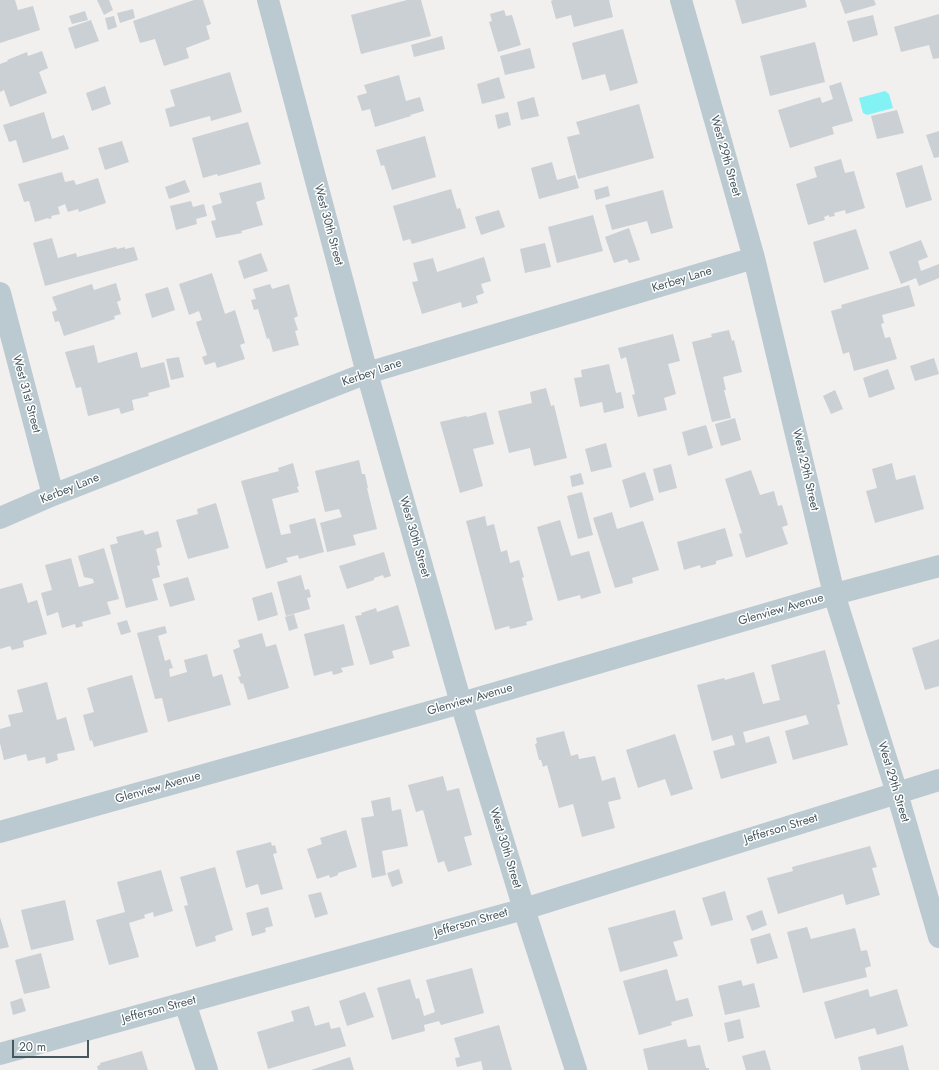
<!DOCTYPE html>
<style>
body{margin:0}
#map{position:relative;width:939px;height:1070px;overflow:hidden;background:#f2efef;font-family:Jost,sans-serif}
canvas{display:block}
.scale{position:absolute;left:12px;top:1040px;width:77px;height:18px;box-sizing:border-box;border:2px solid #45575f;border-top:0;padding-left:5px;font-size:12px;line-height:14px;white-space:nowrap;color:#45575f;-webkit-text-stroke:3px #fff;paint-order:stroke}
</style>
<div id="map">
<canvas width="939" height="1070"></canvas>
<div class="scale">20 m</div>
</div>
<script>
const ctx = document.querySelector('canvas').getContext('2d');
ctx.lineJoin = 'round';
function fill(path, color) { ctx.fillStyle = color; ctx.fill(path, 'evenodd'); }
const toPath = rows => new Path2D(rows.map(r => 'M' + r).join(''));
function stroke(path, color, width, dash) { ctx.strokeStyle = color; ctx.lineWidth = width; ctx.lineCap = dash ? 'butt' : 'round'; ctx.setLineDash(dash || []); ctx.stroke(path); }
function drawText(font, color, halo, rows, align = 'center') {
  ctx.font = font + ' Jost,sans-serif'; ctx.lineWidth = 3; ctx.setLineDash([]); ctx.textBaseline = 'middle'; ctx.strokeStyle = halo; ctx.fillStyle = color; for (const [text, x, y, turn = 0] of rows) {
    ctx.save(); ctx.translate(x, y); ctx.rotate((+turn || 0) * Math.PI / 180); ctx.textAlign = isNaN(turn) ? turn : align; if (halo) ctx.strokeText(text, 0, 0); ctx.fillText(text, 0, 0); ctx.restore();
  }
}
const water = toPath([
 [885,91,889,94,893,108,867,115,863,113,859,98]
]);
const building = toPath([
 [0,0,15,0,18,10,33,6,40,30,0,43],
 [97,0,109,0,113,10,104,15],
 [194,0,203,0,211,24,206,26,210,39,186,48,189,58,164,66,155,39,140,43,133,21],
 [407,0,421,0,431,36,361,54,351,15],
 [553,0,609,0,613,17,574,27,571,15,556,19,551,1],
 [735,0,805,0,807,7,742,24],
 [840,0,874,0,876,5,845,14],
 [133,9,135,18,120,23,117,13],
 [504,10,506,16,512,15,521,45,498,52,489,22,492,21,490,14],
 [85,11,88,20,72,24,69,16],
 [939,14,939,58,933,59,929,45,901,52,894,27],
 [873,15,878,35,853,42,847,21],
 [114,16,117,27,108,30,105,18],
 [91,20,99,41,75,49,68,28],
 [623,29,638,83,610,91,605,74,582,80,572,43],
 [442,36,445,49,414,57,411,45],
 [815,42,825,82,770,96,760,56],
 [530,48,535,68,505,75,500,56],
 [42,51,48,68,39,72,47,93,10,107,4,90,0,92,0,64,8,61,7,60,27,52,28,56],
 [230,72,242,112,211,121,210,116,170,127,165,109,175,106,170,90],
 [399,75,406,101,420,97,424,111,410,115,411,116,375,127,370,109,362,111,357,96,367,93,364,85],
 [499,77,505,98,482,104,477,84],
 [841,82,853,121,832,127,834,134,790,148,778,110,820,97,822,103,833,99,829,86],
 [105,86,111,104,92,111,86,93],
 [534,97,539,116,521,120,517,102],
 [639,104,654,158,578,179,567,137,580,134,576,122],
 [897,110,904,133,877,139,871,116],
 [44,112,52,139,64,135,69,149,23,163,16,140,9,142,3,125],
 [508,112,511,125,498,129,495,115],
 [248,122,261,164,218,176,217,174,203,178,192,138],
 [939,131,939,157,934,158,926,135],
 [425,136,436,177,392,190,384,165,381,166,376,150],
 [122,141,129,162,105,170,98,148],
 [841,159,845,173,854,171,865,208,846,214,845,210,834,213,835,216,829,217,829,215,824,217,825,220,808,225,796,184,817,177,814,167],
 [552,162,557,180,575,175,579,188,539,199,531,168],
 [922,165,932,200,906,208,896,173],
 [62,172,65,182,74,180,76,185,98,178,106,203,79,212,78,209,68,212,65,204,58,207,60,214,51,216,52,218,49,219,48,218,35,222,29,201,24,202,18,184],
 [185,180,190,192,169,199,165,187],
 [261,182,265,199,256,202,263,225,241,231,242,233,216,238,211,221,216,220,212,206,222,203,219,193],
 [608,186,610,196,596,200,594,190],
 [451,189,457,209,460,208,466,228,412,244,410,239,403,241,393,206],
 [663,190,673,228,651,234,647,221,612,230,605,205],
 [191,201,193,207,204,204,207,216,196,219,197,224,176,230,170,206],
 [499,210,505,227,481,235,475,217],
 [593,215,603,251,557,263,548,227],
 [629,228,640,260,629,263,627,259,614,263,605,237],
 [856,229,869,269,824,283,813,242],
 [52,238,58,258,76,253,77,257,116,247,117,249,125,247,125,249,134,247,138,260,45,286,33,243],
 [921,240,928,257,918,261,921,271,939,264,939,278,919,286,916,278,901,284,889,252],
 [545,243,551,267,525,273,520,249],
 [261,253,268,271,244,279,238,261],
 [484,257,491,281,481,284,484,293,476,296,478,303,462,308,461,302,422,314,412,282,418,281,413,263,433,258,437,272],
 [212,273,225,314,235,310,245,343,240,345,245,359,217,368,215,362,205,365,202,357,207,355,196,322,202,320,199,311,189,315,179,284],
 [116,283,121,300,117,302,121,314,114,316,115,319,64,336,59,321,55,322,52,312,57,310,52,297,92,284,94,290],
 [270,284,272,289,289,284,298,316,294,318,298,330,295,331,299,345,273,352,269,338,267,339,258,309,254,310,251,300,256,299,253,289],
 [909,285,915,306,882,315,884,323,881,324,885,338,890,337,897,359,854,371,849,352,843,354,831,311,842,308,841,305],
 [168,287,175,310,152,318,145,294],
 [729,330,732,341,734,340,742,372,723,377,726,390,724,390,731,418,712,422,692,342,712,337,711,334],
 [673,334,680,361,668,364,676,394,664,398,667,410,638,417,632,395,635,394,626,357,621,359,618,348],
 [94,345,98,363,137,352,141,368,164,362,170,387,148,393,149,396,132,400,134,410,121,414,119,408,88,416,81,387,76,388,65,352],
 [179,357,184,377,171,380,166,359],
 [934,358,939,374,915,381,910,366],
 [609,364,616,393,621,392,624,408,604,413,602,402,580,407,574,378,582,377,581,370],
 [888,369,895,389,869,398,863,378],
 [546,388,551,406,554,405,567,458,534,466,530,448,509,453,498,411,532,403,530,392],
 [835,390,843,409,831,414,823,396],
 [486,412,494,444,473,449,483,486,460,493,440,422,466,416,467,417],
 [735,418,741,440,721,446,715,424],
 [706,425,713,448,688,456,682,432],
 [606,443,612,467,591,472,585,449],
 [359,460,362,474,365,474,368,488,367,488,377,529,353,535,356,545,327,552,320,523,342,517,339,509,325,512,315,471],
 [293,463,299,486,297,487,299,492,272,499,281,535,291,533,289,525,315,518,324,552,299,559,298,555,286,558,288,562,266,569,241,481,279,471,278,468],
 [892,463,896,480,915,475,924,509,875,523,866,491,877,488,872,469],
 [671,464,677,488,659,493,653,469],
 [751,470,760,495,774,491,778,506,782,505,788,525,782,527,788,544,746,558,739,534,742,533,725,479],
 [645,472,654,500,630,508,622,480],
 [581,473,584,484,572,487,570,476],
 [582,492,593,535,578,539,567,496],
 [216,503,229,548,188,559,176,520,198,514,197,509],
 [612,512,617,529,643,521,659,570,632,578,633,583,615,588,593,518],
 [485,516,487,526,494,524,501,552,507,550,510,563,519,560,524,577,522,578,533,620,526,622,527,625,510,629,509,626,495,630,466,521],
 [560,520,571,556,589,551,601,593,581,599,580,595,558,601,537,527],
 [725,528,733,556,716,561,716,564,701,568,700,565,684,570,677,542],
 [143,530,145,535,158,531,162,547,156,549,160,565,157,566,160,577,152,579,158,600,126,608,110,545,118,543,116,537],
 [104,548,119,599,107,602,111,614,82,622,83,626,76,628,75,624,62,628,58,612,47,616,41,593,52,590,45,565,71,558,79,587,94,583,93,579,84,577,78,556],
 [384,552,391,576,384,578,383,575,374,578,374,580,347,589,339,566],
 [301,575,305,590,309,589,311,597,307,598,310,609,286,616,277,582],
 [188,577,195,600,170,607,163,584],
 [22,583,28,603,37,600,47,634,23,641,24,647,12,650,10,646,0,649,0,589],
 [272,592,278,615,258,621,252,598],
 [398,605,410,646,392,651,394,658,370,665,355,616,362,615,361,613,376,608,377,612],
 [294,614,298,628,289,631,285,617],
 [127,620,131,632,121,635,117,623],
 [344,624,354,665,341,668,343,672,337,674,333,675,332,671,314,676,304,634],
 [165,626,167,633,158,636,165,661,170,659,173,668,169,669,170,677,187,672,184,660,207,654,213,677,222,674,231,705,168,722,162,698,155,699,137,633],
 [262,633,266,647,276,644,289,688,248,700,243,683,241,684,238,677,241,676,233,650,240,647,238,640],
 [939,639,939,686,925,690,912,648],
 [825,650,840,704,837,705,848,745,793,760,785,731,809,724,806,715,743,732,746,743,769,736,777,763,721,779,713,751,735,745,732,735,712,741,697,685,724,678,725,680,754,672,763,704,780,700,771,665],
 [132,675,148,732,94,747,92,740,90,741,83,715,94,712,87,688],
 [47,682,57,720,66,717,75,750,57,754,58,760,46,764,45,757,28,761,26,754,4,760,0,743,0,729,11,726,8,715,23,712,17,690],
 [564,731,571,756,578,754,579,759,595,756,602,781,615,777,621,799,608,802,615,828,582,837,573,804,559,808,547,765,543,767,541,760,539,760,535,744,537,743,536,738],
 [675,734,693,789,671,796,665,779,638,788,626,750],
 [443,776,447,791,459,788,472,835,464,837,472,865,448,872,444,861,438,863,423,810,416,812,408,785],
 [390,797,392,811,401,809,408,846,382,851,386,875,372,878,361,818,374,816,371,801],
 [346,830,357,867,338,873,338,875,330,878,329,875,317,879,307,849,322,844,320,838],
 [271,842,272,846,275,845,277,853,273,854,283,889,261,895,258,884,246,888,236,851],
 [870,846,877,867,872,868,880,895,846,905,843,894,778,914,767,878,793,871,792,867],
 [215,867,233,930,215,936,216,941,196,947,184,906,188,905,180,877],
 [399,869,403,883,392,887,387,873],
 [161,870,173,911,154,917,153,912,144,915,145,918,129,923,139,957,109,965,96,920,125,912,117,882],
 [725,891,733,920,711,926,702,898],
 [321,892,328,914,315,918,308,895],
 [65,900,74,940,31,950,21,910],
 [268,907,273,926,265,928,266,932,252,936,246,913],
 [675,910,683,939,673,942,678,956,620,972,608,928],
 [762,910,767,925,752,931,746,916],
 [0,917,9,947,0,949],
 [807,927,811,939,855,928,861,951,867,950,871,966,865,968,867,977,803,993,787,932],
 [770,933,778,958,757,964,750,939],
 [41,953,50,988,24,994,15,960],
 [472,968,484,1013,441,1025,439,1021,424,1025,425,1031,392,1040,377,988,410,979,416,999,419,998,424,1016,435,1012,426,980],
 [667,969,676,1001,688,998,693,1016,671,1022,672,1025,639,1035,623,981],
 [741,980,743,986,754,983,760,1007,725,1015,718,986],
 [868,989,870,997,897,989,908,1026,877,1035,875,1028,835,1039,824,1002],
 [365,992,374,1017,347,1026,339,1001],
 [22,998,26,1011,13,1015,10,1002],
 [309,1006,315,1026,329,1022,331,1029,340,1027,346,1046,268,1069,257,1032,294,1021,291,1011],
 [740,1019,744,1038,728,1042,724,1023],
 [499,1025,512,1070,483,1070,481,1061,457,1067,455,1058,460,1057,454,1038],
 [686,1039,688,1047,700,1045,706,1068,709,1068,709,1070,648,1070,643,1049],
 [903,1045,909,1070,861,1070,858,1057],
 [765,1050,771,1070,746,1070,742,1056],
 [142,1051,148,1070,98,1070,97,1066,100,1065,100,1063],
 [350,1057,354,1070,311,1070]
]);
const minor = toPath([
 [268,0,367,373,461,703,524,909,576,1070],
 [681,0,754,258,834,594,897,793,939,937],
 [0,293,53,495],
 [0,518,53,495,367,373,754,258],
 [0,832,461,703,824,597,939,566],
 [185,1003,207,1070],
 [0,1054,524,909,939,780]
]);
const streetNames = [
 ["West 29th Street",725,156,74],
 ["West 30th Street",328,225,75],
 ["Kerbey Lane",682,280,-17],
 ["Kerbey Lane",372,373,-19],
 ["West 31st Street",26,394,75],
 ["West 29th Street",805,470,77],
 ["Kerbey Lane",70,489,-22],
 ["West 30th Street",414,537,74],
 ["Glenview Avenue",781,610,-16],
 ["Glenview Avenue",470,700,-16],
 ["West 29th Street",893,782,73],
 ["Glenview Avenue",158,788,-16],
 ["Jefferson Street",781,829,-17],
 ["West 30th Street",505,848,73],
 ["Jefferson Street",471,923,-16],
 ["Jefferson Street",159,1010,-15]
];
fill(water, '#82f2f5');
fill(building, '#cad0d4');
stroke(minor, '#bbcad0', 22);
drawText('12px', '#45575f', '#fff', streetNames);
</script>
